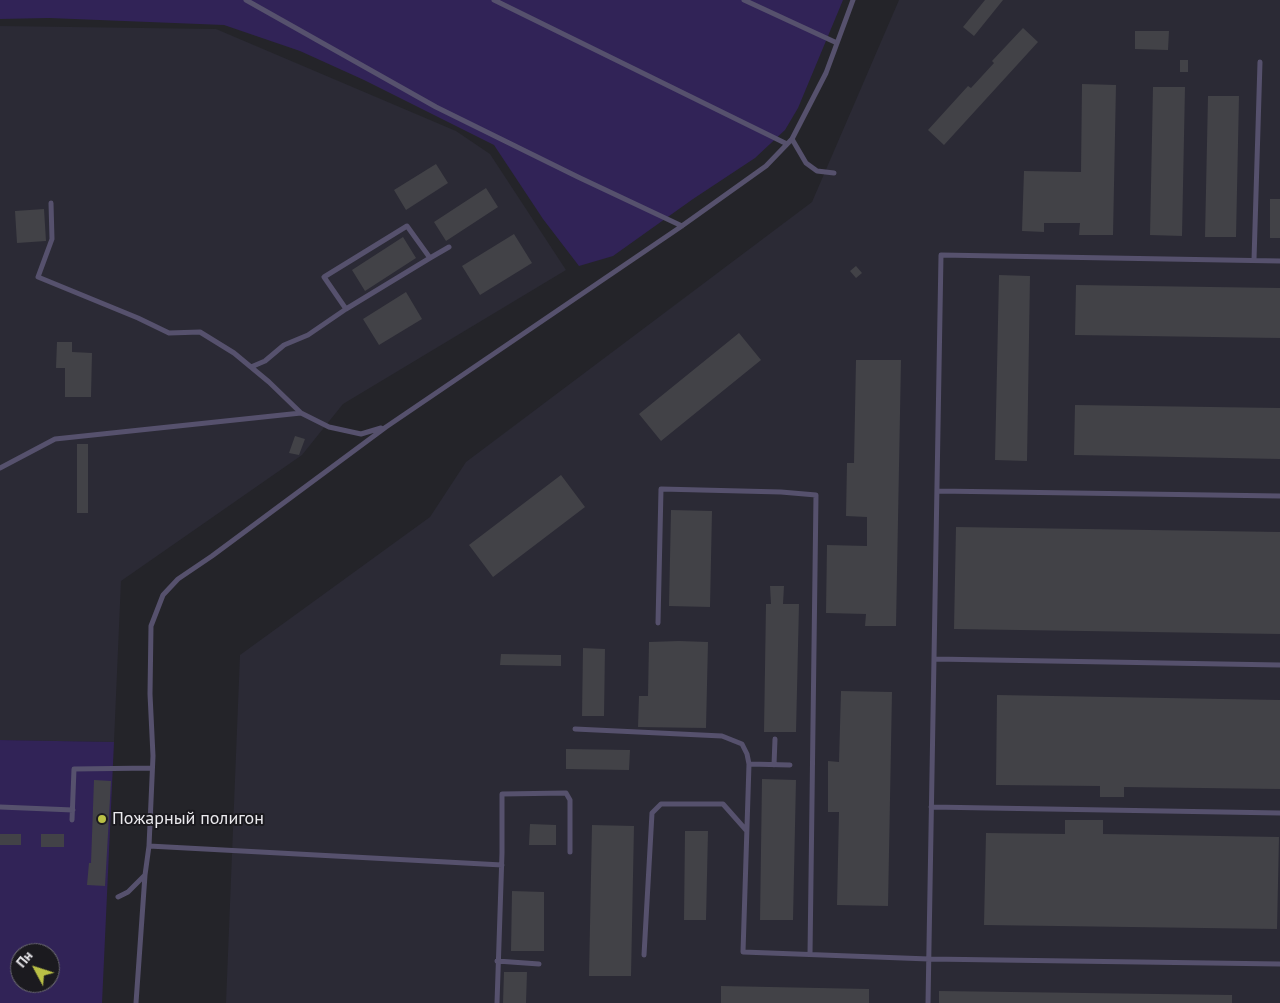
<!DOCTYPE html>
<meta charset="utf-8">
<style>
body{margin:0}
#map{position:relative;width:1280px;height:1003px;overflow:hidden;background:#242429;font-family:"PT Sans",sans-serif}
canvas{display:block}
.north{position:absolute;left:10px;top:943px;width:50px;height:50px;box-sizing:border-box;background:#1b1a1f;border:1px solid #6e6d72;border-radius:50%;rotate:310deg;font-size:14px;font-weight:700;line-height:20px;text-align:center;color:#ebeaee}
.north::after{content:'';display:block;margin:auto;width:18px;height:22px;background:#bac046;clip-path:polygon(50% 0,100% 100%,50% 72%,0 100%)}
</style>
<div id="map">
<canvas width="1280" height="1003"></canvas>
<div class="north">Пн</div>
</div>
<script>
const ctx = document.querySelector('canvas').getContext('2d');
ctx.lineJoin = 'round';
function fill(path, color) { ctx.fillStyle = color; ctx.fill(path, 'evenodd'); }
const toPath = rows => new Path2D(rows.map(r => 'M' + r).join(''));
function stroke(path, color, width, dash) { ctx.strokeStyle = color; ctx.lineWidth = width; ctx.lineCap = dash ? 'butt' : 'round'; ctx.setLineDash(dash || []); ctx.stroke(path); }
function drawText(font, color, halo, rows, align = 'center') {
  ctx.font = font + ' "PT Sans",sans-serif'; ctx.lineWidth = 4; ctx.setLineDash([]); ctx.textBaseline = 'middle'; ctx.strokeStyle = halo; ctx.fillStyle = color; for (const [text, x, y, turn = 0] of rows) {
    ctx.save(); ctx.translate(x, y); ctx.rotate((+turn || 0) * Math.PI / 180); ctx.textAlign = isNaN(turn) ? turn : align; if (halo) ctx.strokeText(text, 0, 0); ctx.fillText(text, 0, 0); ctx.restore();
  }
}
const built = toPath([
 [899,0,1280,0,1280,1003,226,1003,240,655,430,517,466,462,812,202],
 [0,26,216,29,456,131,490,154,566,270,343,404,302,455,121,581,114,742,0,740]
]);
const green = toPath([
 [0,0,843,0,798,108,785,130,755,158,693,199,613,256,579,266,543,219,494,145,364,80,300,51,224,25,49,18,0,19],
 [0,740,114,742,102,1003,0,1003],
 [20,953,50,953,50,983,20,983]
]);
const building = toPath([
 [985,0,1003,0,974,36,963,27],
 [1023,28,1038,42,944,145,928,130,968,86,971,88,994,63,992,61],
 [1135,31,1169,31,1168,50,1135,49],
 [1180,60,1188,60,1188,72,1180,72],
 [1082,84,1116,85,1113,235,1079,235,1080,223,1044,223,1044,232,1022,231,1024,171,1081,172],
 [1153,87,1185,87,1182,236,1150,235],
 [1208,96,1239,96,1236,237,1205,237],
 [436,164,448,183,406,210,394,190],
 [486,188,498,207,446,241,434,222],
 [1270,199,1280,199,1280,238,1270,238],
 [44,209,46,241,17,243,15,211],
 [514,234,532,263,480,295,462,266],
 [403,237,416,258,365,291,352,270],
 [856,266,862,273,856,278,850,271],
 [999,275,1030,276,1027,461,995,460],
 [1076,285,1280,288,1280,338,1075,335],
 [406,292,422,319,379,345,363,319],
 [739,333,761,360,661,441,639,414],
 [57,342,72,342,72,352,92,353,91,397,65,397,65,368,56,368],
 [856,360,901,360,896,626,865,626,866,614,826,613,827,545,867,546,867,517,846,516,847,463,854,463],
 [1075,405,1280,408,1280,459,1074,455],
 [295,436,305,439,299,455,289,453],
 [77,444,88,444,88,513,77,513],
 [561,475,585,507,493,577,469,545],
 [671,510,712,511,710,607,669,606],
 [956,527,1280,532,1280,634,954,629],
 [770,586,784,586,783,604,799,604,796,732,764,732,766,604,771,604],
 [679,641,708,642,706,728,638,727,639,696,648,696,649,642],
 [583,648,605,649,604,716,582,716],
 [501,654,561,655,561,666,500,665],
 [841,691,892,692,888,906,837,905,839,812,828,812,828,761,839,762],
 [997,695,1280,700,1280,789,1124,787,1124,797,1100,797,1100,786,996,785],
 [566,749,630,750,629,770,566,769],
 [762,779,796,780,793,920,760,920],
 [94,780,111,781,105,886,87,885,89,863,91,863],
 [1065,820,1103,820,1103,834,1279,837,1277,929,984,925,986,833,1065,834],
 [530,824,556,825,556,845,529,845],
 [592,825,634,826,631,976,589,976],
 [685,831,708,831,706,920,684,920],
 [0,834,21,834,21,845,0,845],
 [41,834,64,834,64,847,41,847],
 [512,891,544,892,544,951,511,951],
 [504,972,527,972,526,1003,503,1003],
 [721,986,869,989,869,1003,721,1003],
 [939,991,1232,995,1232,1003,939,1003]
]);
const service = toPath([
 [246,0,436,107,578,177,682,226],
 [494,0,787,144],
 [744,0,837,43],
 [792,139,806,163,817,171,834,173],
 [51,203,52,239,38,277,138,318,169,333,200,332,234,353,269,382,301,413,329,427,361,434,381,428],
 [1254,260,1260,62],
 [346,309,430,258],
 [251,367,265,361,284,345,308,335,346,309,324,277,407,226,430,258,449,247],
 [0,468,55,439,301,413],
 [937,491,1280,496],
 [658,623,661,489,781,492,816,495,810,954],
 [934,659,1280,665],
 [575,729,722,736,742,744,747,754,749,764,743,952,929,959,1280,964],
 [749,764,790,765],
 [774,765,775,739],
 [0,807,73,810],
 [931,807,1280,813],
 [72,820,74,769,152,768],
 [149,846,502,865],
 [118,897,128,892,145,875,149,846,153,756,150,694,151,626,163,595,178,579,212,556,386,427,679,228,766,166,792,139,826,73,853,0],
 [644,955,652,813,661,804,723,804,746,830],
 [497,961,539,964],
 [136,1003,145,875],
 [497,1003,502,853,502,794,566,793,570,800,570,852],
 [928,1003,941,255,1280,261]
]);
const markers = [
 [102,819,5,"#bac046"]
];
const poiNames = [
 ["Пожарный полигон",112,819]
];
fill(built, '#2b2a35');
fill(green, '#312357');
fill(building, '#424247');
stroke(service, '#56516d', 5);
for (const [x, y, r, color] of markers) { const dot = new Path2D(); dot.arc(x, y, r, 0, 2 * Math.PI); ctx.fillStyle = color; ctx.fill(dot); stroke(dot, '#1b1a1f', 2); }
drawText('18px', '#ebeaee', '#1b1a1f', poiNames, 'left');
</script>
